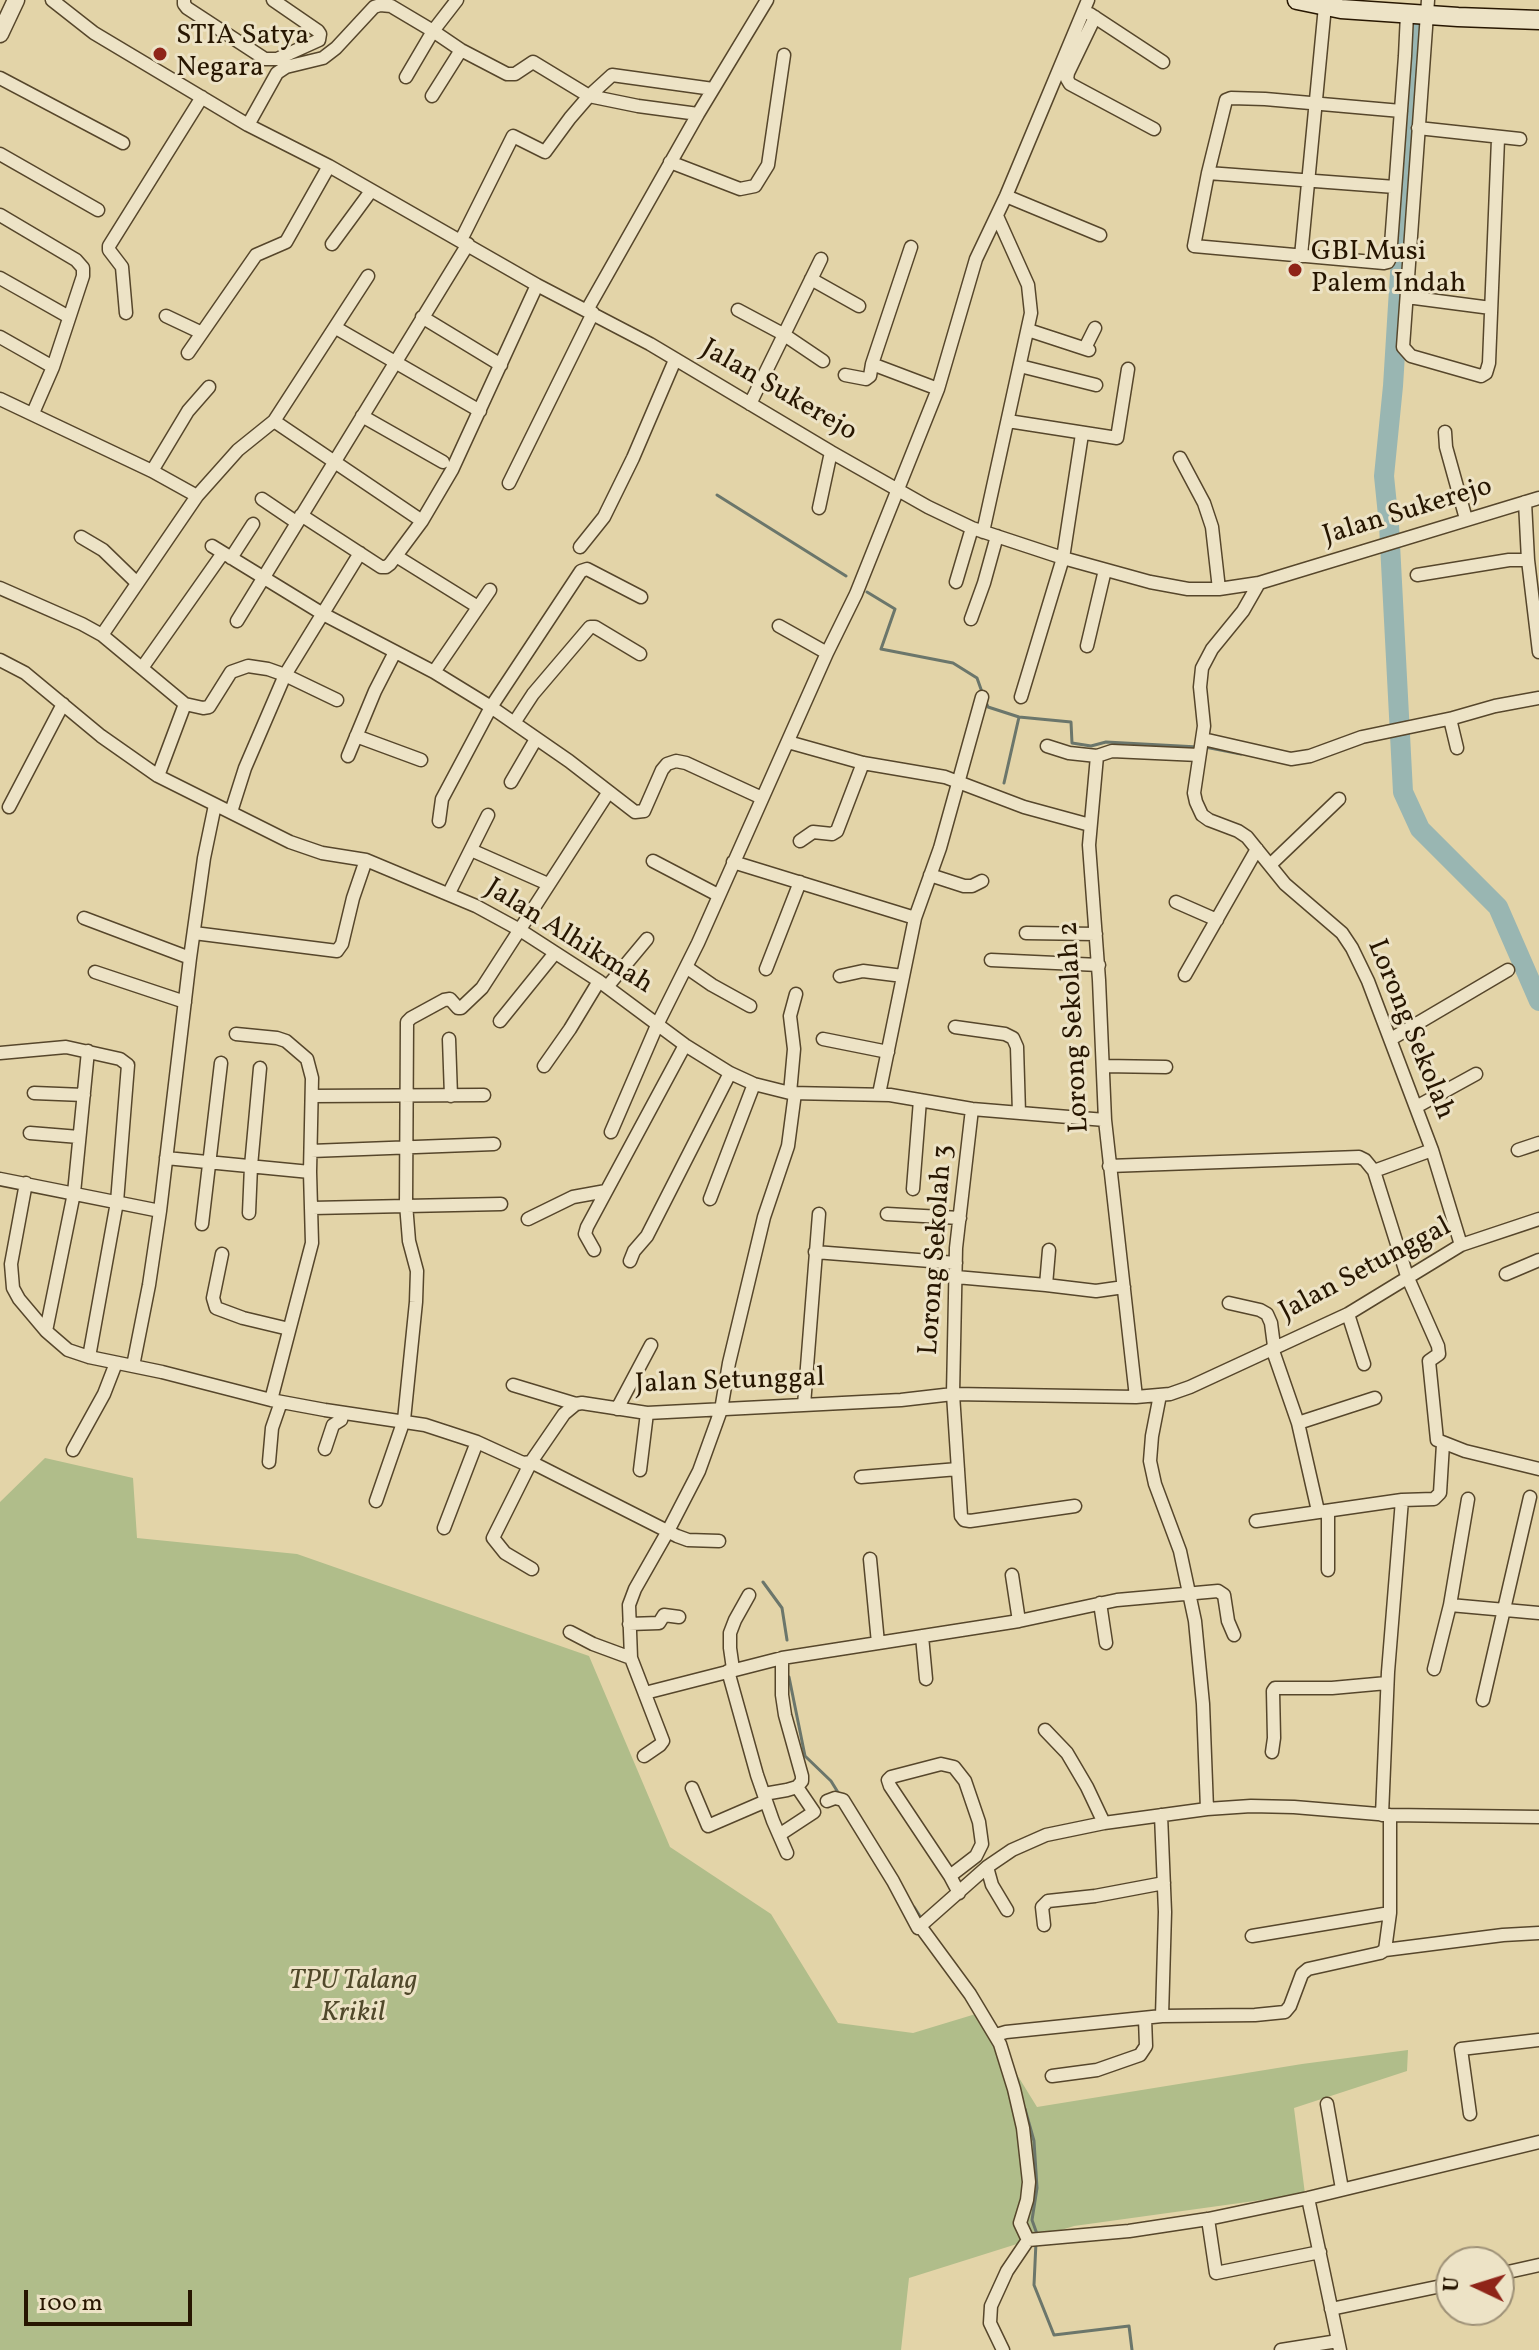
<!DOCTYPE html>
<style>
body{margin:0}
#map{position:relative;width:1539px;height:2350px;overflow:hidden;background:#e3d4a8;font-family:Vollkorn,serif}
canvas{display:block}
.north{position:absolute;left:1435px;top:2246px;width:80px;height:80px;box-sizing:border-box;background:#ede3c6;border:2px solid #9e9177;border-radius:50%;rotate:274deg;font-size:22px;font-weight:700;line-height:32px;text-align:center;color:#271601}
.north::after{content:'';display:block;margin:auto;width:28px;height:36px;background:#8f2418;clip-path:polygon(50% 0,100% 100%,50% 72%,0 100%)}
.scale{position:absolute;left:24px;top:2290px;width:168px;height:36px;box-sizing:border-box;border:4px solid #271601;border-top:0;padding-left:10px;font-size:24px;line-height:28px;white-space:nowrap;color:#271601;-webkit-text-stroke:6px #ede3c6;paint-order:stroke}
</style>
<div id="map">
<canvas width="1539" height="2350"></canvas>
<div class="north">U</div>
<div class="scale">100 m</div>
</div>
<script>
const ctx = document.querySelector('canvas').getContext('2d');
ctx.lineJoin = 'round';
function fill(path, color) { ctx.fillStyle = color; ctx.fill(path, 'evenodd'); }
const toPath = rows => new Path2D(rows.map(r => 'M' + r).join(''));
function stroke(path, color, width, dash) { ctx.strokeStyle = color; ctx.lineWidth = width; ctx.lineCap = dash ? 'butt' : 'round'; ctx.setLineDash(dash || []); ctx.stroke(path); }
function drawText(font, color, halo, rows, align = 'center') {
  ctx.font = font + ' Vollkorn,serif'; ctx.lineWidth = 6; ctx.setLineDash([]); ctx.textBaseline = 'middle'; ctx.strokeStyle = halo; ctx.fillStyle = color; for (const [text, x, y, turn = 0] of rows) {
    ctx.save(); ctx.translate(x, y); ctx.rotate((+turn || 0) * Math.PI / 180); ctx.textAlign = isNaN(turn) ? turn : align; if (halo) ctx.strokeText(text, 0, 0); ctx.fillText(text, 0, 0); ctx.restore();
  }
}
const green = toPath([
 [45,1458,133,1478,137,1538,297,1554,589,1656,670,1847,771,1914,838,2023,913,2033,979,2013,1037,2107,1302,2064,1408,2050,1407,2071,1294,2108,1305,2194,1074,2226,909,2278,901,2350,0,2350,0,1502]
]);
const stream = toPath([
 [717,495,846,576],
 [867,592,895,609,881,649,953,663,977,678,982,692],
 [986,702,988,707,1019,717,1071,722,1072,743,1091,746,1106,742,1198,747],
 [1205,747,1241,754],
 [1004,783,1019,717],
 [763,1582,782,1608,787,1640],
 [789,1677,805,1756,831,1781,839,1794],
 [914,1907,923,1921],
 [1025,2109,1034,2141,1037,2188,1032,2220,1037,2234],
 [1036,2242,1034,2285,1054,2335,1129,2326,1132,2350]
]);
const river = toPath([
 [1416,15,1393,386,1384,476,1389,525,1403,792,1420,829,1498,907,1539,1001]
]);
const minor = toPath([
 [52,0,94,33,248,125,329,166,537,285,650,344,831,452,928,507,972,528,1063,558,1150,582,1188,589,1219,589,1259,583,1539,498],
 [184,0,184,4,187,8,265,59,277,59,319,40,320,34,318,31,273,0],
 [1428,0,1403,347,1411,356,1481,376,1486,373,1489,363,1498,139],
 [1090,14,1163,62],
 [1095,17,1068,73,1067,79,1070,84,1154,129],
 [406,77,433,31,461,50,507,74,515,74,533,62,589,96,638,106,698,114],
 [0,78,123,143],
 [432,96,461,50],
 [1401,111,1265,99,1231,98,1226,100,1208,173,1194,246,1384,263,1388,262,1390,258,1405,56,1407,14],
 [248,125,277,73,286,67,323,58,336,48,374,7,380,5,391,6,433,31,457,0],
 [1418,128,1520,139],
 [0,154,98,210],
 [670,162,740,189,755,186,768,165,784,55],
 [1208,173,1395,187],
 [1006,196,1100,235],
 [0,215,76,260,83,268,83,276,53,367,33,413],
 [461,240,513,136,545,152,570,118,589,96,612,75,713,89],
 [332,244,371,191],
 [1301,256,1325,6],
 [0,278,69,317],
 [811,279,859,306],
 [1407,297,1491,308],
 [587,310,698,114,767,0],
 [738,310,783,334,823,361],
 [126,313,122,267,109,250,109,246,202,97],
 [166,316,202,333],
 [422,317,501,365],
 [336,328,480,411],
 [1028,330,1089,350],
 [0,337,53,367],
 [1085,348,1095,328],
 [188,353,256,255,286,242,329,166],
 [872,364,911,247],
 [1020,366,1096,385],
 [845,375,866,379,870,376,872,364,938,389],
 [0,399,152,471,197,496],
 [750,404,821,259],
 [362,416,443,462],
 [274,421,422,521],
 [1008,421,1117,438,1128,369],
 [1445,432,1446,447,1466,519],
 [1180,458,1204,503,1212,527,1219,589],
 [152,471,188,411,209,387],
 [509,483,593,313],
 [262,499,296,522],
 [1525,502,1528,560,1539,652],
 [819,508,831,452],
 [301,515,381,567,386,567,390,564,422,521,452,470,537,285],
 [983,532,1031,313,1028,285,997,216],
 [81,537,103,550,137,583],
 [212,546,323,614,434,672,491,707,569,761,635,812,644,811,662,770,667,764,676,761,686,763,762,798],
 [580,547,604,517,633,458,675,360],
 [396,556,478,607],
 [231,558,253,524],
 [1417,575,1509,560,1528,560],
 [956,582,972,528],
 [1259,583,1243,611,1212,649,1202,668,1200,687,1204,726,1194,793,1196,802,1202,815,1209,820,1238,831,1247,837,1285,884,1342,933,1352,948,1368,981,1432,1150,1461,1245],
 [0,588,82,624,102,635,185,704,203,708,209,707,231,672,248,666,268,669,285,675,337,700],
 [971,619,984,583,997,536],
 [237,621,468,244],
 [779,626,827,653],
 [102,635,197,496,238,450,274,421,368,276],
 [1087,646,1105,570],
 [0,660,25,673,101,736,158,776,290,842,322,853,366,860,476,906,520,930,599,981,685,1045,730,1073,754,1084,790,1093,890,1095,972,1109,1105,1120],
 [142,668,223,553],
 [434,672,490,590],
 [1021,697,1063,558,1082,434],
 [514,723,533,694,590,627,595,627,640,654],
 [356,736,421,760],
 [1203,739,1291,759,1310,756,1362,737,1453,718],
 [788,742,863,763,945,777,1024,807,1090,825],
 [1047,746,1069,753,1097,756],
 [1457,748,1451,723,1453,718,1495,706,1539,698],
 [348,756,375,691,395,652],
 [158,776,185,704],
 [511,782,536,739],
 [9,807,63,704],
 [231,812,245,768,285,675,360,553],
 [439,821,442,799,491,707,581,571,587,569,641,597],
 [800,841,813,832,832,834,837,831,863,763],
 [471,850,548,884],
 [653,861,718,895],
 [733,862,915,918],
 [1270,865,1339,799],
 [930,875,964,886,972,886,982,881],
 [449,893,488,815],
 [1176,902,1217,920],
 [84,918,190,958],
 [194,933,337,951,342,944,353,898,366,860],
 [1026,933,1096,934],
 [991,960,1099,965],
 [686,967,712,985,750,1006],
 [766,969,800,882],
 [95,972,185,1002],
 [1185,975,1257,849],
 [840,976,863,971,903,976],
 [607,987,647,939],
 [500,1021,555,953],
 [955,1027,1005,1034,1013,1038,1017,1047,1019,1113],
 [236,1034,277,1038,286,1041,307,1059,312,1078,310,1172,312,1243,271,1400],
 [449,1039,451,1096],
 [823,1039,888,1052],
 [1391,1039,1508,970],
 [0,1053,66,1047,120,1059,128,1065,117,1202,89,1357],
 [544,1066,570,1029,599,981],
 [1103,1066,1166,1067],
 [34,1093,84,1095],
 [790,1093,794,1049,790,1016,796,994],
 [879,1094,915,918,940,848,982,697],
 [312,1096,484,1095],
 [1416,1107,1476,1074],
 [972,1109,956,1248,953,1394,961,1516,964,1520,970,1521,1075,1506],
 [611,1132,658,1023,698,943,827,653,856,594,938,389,976,259,1006,196,1088,0],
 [30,1133,79,1137],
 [1518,1150,1539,1143],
 [311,1151,494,1144],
 [166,1158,310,1172],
 [1109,1166,1359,1157,1365,1160,1374,1171,1407,1276,1438,1346,1439,1354,1429,1361,1437,1440,1465,1451,1539,1469],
 [1374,1171,1432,1150],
 [0,1179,160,1211],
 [26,1183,11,1264,13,1288,19,1299,46,1331,68,1350,89,1357,162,1372,271,1400,325,1410,425,1425,477,1442,523,1463,531,1462,564,1414,576,1404,582,1403,647,1413,901,1400,953,1394,1136,1397,1170,1394,1190,1387,1348,1314,1461,1245,1539,1219],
 [913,1189,920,1100],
 [710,1199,754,1084],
 [312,1208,501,1204],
 [249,1213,251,1166,260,1068],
 [887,1214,960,1218],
 [528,1219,573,1197,606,1191],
 [202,1224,221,1063],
 [594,1250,585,1234,587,1227,685,1045],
 [1049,1250,1046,1285,1096,1291,1124,1287],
 [815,1252,956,1263],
 [222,1254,213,1298,216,1308,243,1318,289,1329],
 [630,1261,634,1251,647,1236,730,1073],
 [1506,1274,1539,1260],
 [956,1277,1046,1285],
 [1229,1303,1260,1310,1267,1314,1271,1323,1274,1346],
 [1348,1314,1364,1364],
 [46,1331,74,1193,88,1051],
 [1272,1348,1298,1423,1318,1511],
 [133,1366,149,1285,160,1211,190,958,204,858,215,805],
 [513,1385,576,1404],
 [1160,1395,1152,1436,1150,1461,1155,1484,1180,1551,1195,1621,1203,1704,1207,1809],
 [1136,1397,1105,1120,1099,980,1089,845,1097,756,1112,751,1199,755],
 [804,1405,819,1214],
 [617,1409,651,1345],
 [1298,1423,1375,1398],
 [325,1449,333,1425,341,1420,343,1413],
 [73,1450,104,1394,116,1363],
 [269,1462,272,1428,281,1402],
 [640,1470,647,1413],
 [861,1477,958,1469],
 [1468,1499,1450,1605,1539,1613],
 [376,1501,404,1420,416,1302,417,1271,409,1241,406,1204,407,1022,411,1018,444,1000,450,999,458,1008,461,1008,482,988,608,793],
 [1256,1521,1402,1500,1434,1499,1440,1493,1443,1444],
 [444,1528,477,1442],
 [870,1559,878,1643],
 [532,1569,505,1553,493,1538,531,1462,677,1536,688,1540,719,1541],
 [1328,1570,1328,1511],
 [1012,1575,1019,1621],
 [1100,1603,1106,1643],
 [629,1624,659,1623,664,1615,679,1617],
 [570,1632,593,1644,631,1658],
 [922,1636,926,1679],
 [733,1669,730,1648,730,1633,735,1620,749,1595],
 [1434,1669,1450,1605],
 [728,1671,757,1775,773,1821,787,1853],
 [645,1693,782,1658,1019,1621,1117,1600,1218,1591,1224,1595,1228,1621,1234,1635],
 [1483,1700,1530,1497],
 [1045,1730,1067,1753,1087,1787,1104,1823],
 [1272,1752,1274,1738,1273,1691,1275,1688,1332,1688,1387,1683],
 [644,1756,660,1745,663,1741,631,1658,629,1605,635,1589,668,1531,699,1471,721,1410,729,1363,764,1217,788,1146,795,1093],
 [692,1788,708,1826,766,1801],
 [764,1794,787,1790,797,1787,802,1781,802,1776,785,1715,782,1695,782,1658],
 [827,1801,835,1798,843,1800,893,1881,918,1928,987,1867,1012,1850,1046,1835,1104,1823,1207,1809,1251,1806,1294,1807,1390,1815,1539,1817],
 [1161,1815,1165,1912,1162,2016],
 [1382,1815,1388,1672,1402,1500],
 [779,1835,814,1812,797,1787],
 [987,1867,992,1885,1007,1910],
 [950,1876,976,1856,982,1844,979,1822,965,1781,954,1767,941,1764,891,1777,888,1780,890,1786,950,1876,959,1893],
 [1044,1925,1042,1907,1048,1901,1095,1896,1164,1883],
 [920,1926,970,1994,1000,2044,1014,2089,1023,2128,1029,2182,1027,2200,1020,2223,1028,2240],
 [1252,1936,1390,1913],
 [1385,1950,1503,1935,1539,1933],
 [996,2035,1006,2032,1162,2016,1255,2015,1285,2012,1290,2006,1302,1974,1308,1969,1380,1953,1385,1950,1390,1913,1390,1815],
 [1052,2076,1097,2070,1140,2055,1146,2046,1145,2018],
 [1327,2104,1342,2189],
 [1470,2114,1461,2049,1539,2040],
 [1308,2198,1340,2350],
 [1208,2219,1216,2273,1320,2252],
 [1028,2240,1129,2231,1208,2219,1308,2198,1539,2142],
 [1499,2274,1539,2265],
 [1331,2309,1451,2284],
 [1003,2350,990,2323,991,2306,1007,2271,1028,2240],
 [1281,2350,1338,2341]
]);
const tertiary = toPath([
 [0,34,16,0]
]);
const secondary = toPath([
 [1297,0,1341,9,1458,17,1539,20]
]);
const markers = [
 [160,54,8,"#8f2418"],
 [1295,270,8,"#8f2418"]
];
const poiNames = [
 ["STIA Satya",176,38],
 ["Negara",176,70],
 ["GBI Musi",1311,254],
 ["Palem Indah",1311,286]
];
const streetNames = [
 ["Jalan Sukerejo",778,392,30],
 ["Jalan Sukerejo",1408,513,-17],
 ["Jalan Alhikmah",568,938,32],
 ["Lorong Sekolah 2",1076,1027,-93],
 ["Lorong Sekolah",1409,1030,68],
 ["Lorong Sekolah 3",938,1250,-86],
 ["Jalan Setunggal",1366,1271,-28],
 ["Jalan Setunggal",730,1383,-2]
];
const parkNames = [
 ["TPU Talang",353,1983],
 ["Krikil",353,2015]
];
fill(green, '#b0bd8a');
stroke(stream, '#6b766b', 3);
stroke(river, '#99b6b2', 20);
stroke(minor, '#56462b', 15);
stroke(tertiary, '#56462b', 19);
stroke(secondary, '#271601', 21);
stroke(minor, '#ede3c6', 12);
stroke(tertiary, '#ede3c6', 16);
stroke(secondary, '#ede3c6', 18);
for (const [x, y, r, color] of markers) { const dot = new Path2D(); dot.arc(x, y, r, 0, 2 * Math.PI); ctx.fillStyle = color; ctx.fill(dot); stroke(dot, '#ede3c6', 3); }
drawText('28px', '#271601', '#ede3c6', poiNames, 'left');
drawText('28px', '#271601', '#ede3c6', streetNames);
drawText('italic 28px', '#50482a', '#ede3c6', parkNames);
</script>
